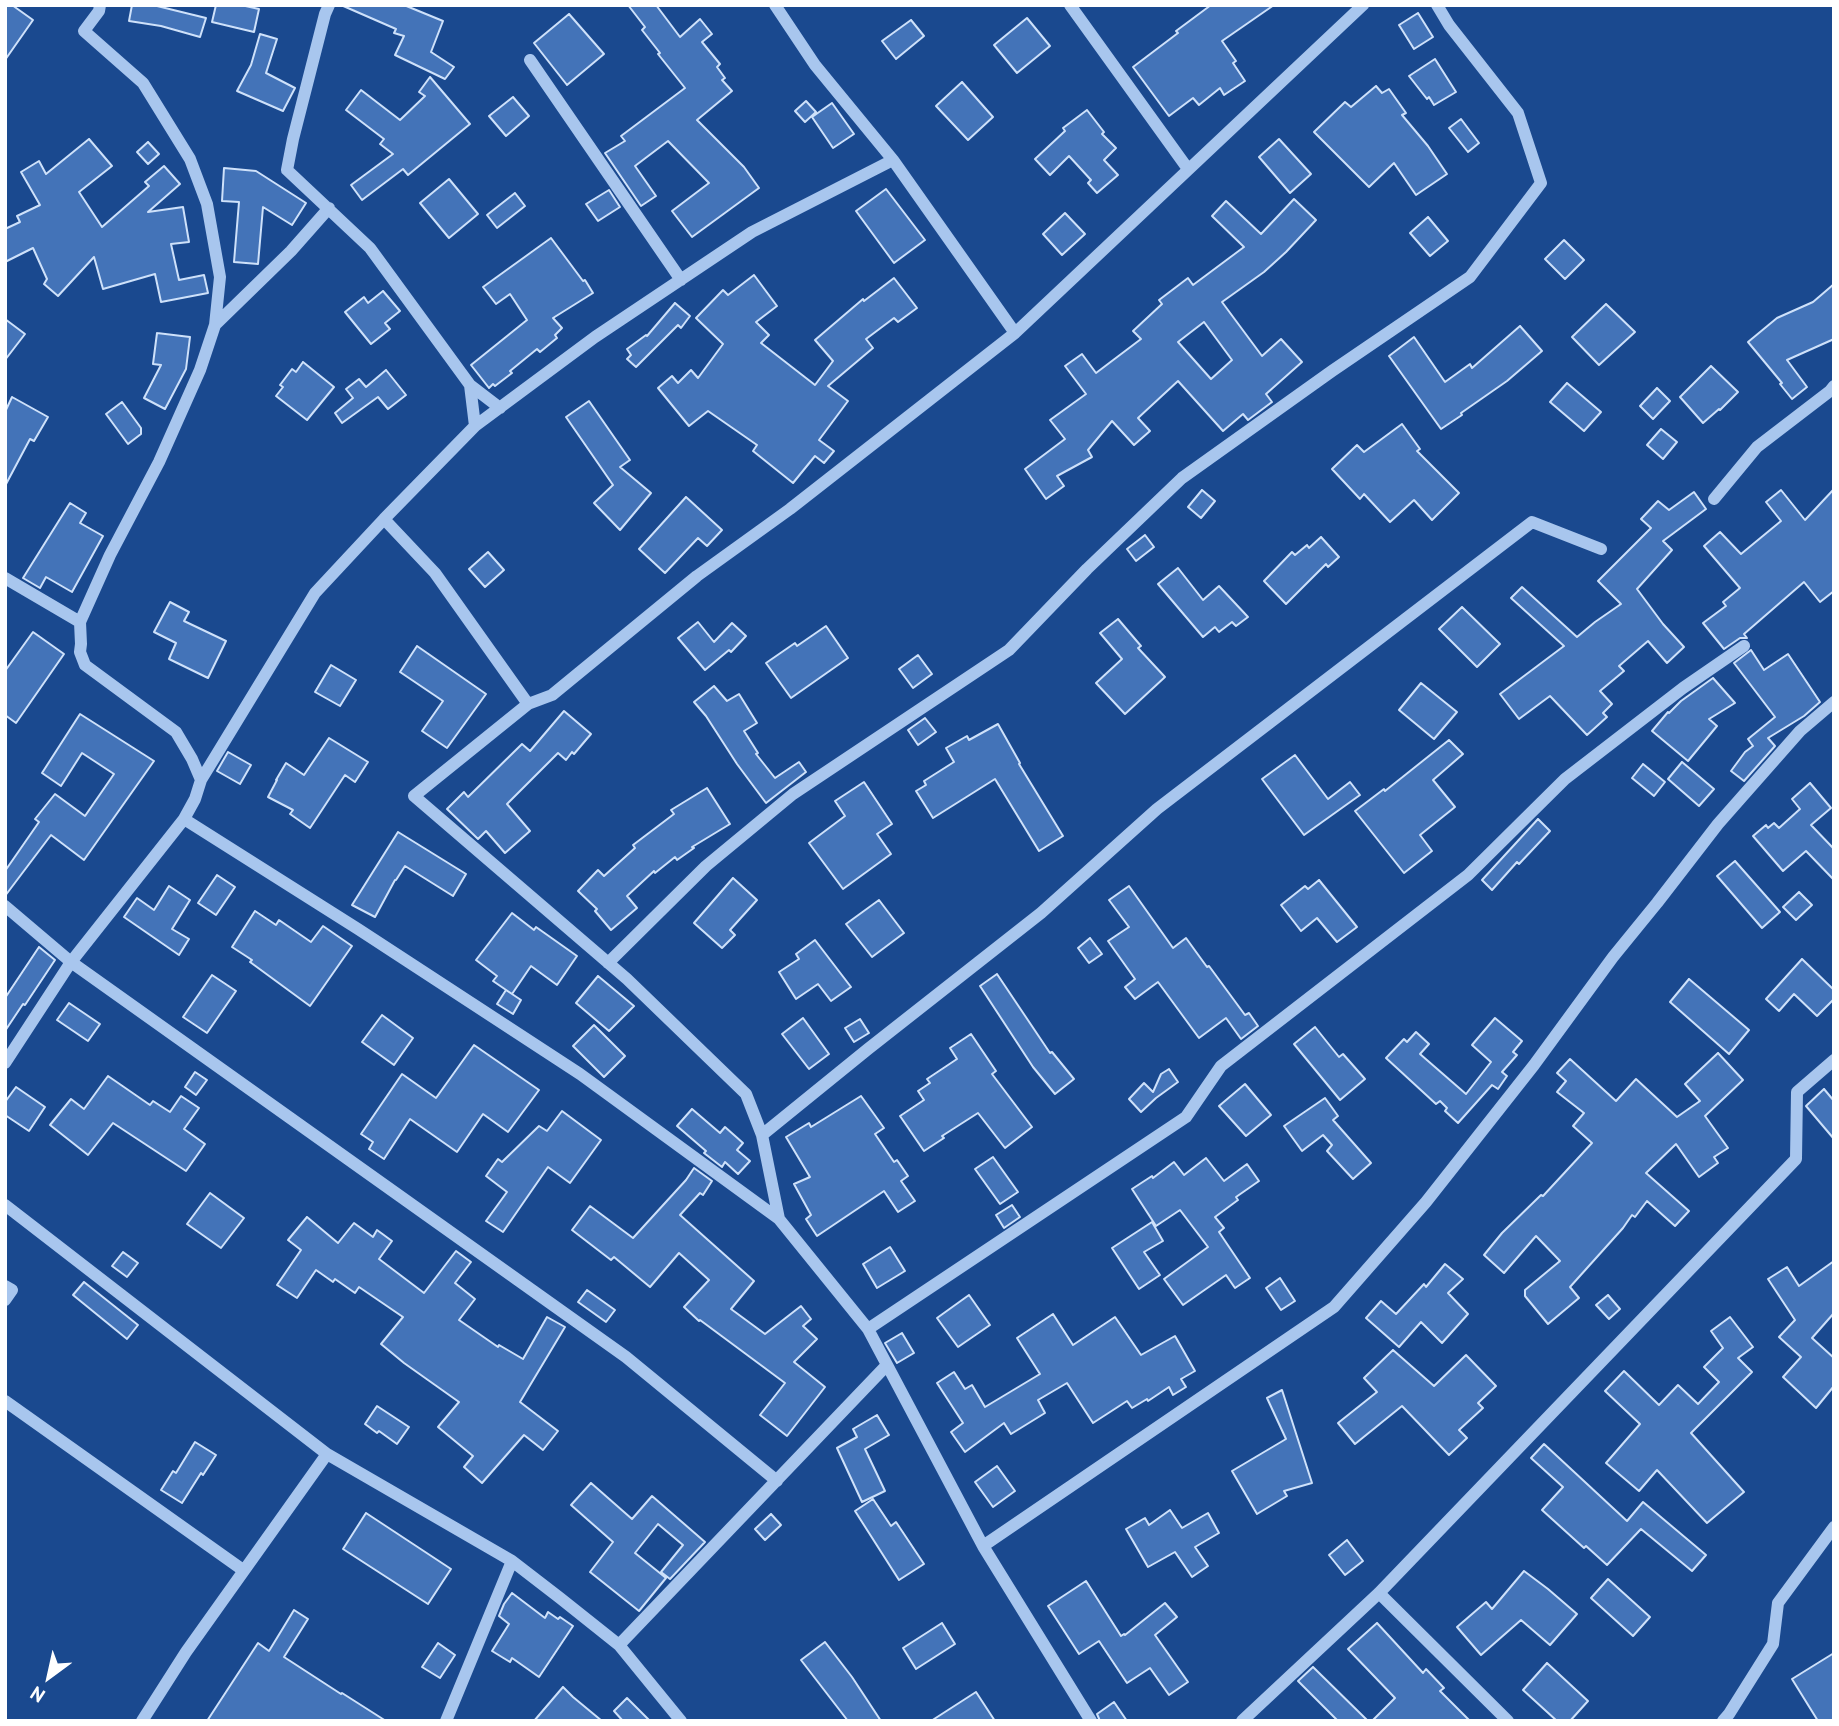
<!DOCTYPE html>
<style>
body{margin:0}
#map{position:relative;width:1839px;height:1726px;overflow:hidden;background:#1a498f;font-family:"PT Sans",sans-serif}
canvas{display:block}
.frame{position:absolute;inset:0;border:7px solid #fff;pointer-events:none}
.north{position:absolute;left:14px;top:1642px;width:70px;height:70px;-webkit-text-stroke:5px #1a498f;paint-order:stroke;rotate:213deg;font-size:19px;font-weight:700;line-height:28px;text-align:center;color:#fff}
.north::after{content:'';display:block;margin:auto;width:24px;height:32px;background:#fff;clip-path:polygon(50% 0,100% 100%,50% 72%,0 100%)}
</style>
<div id="map">
<canvas width="1839" height="1726"></canvas>
<div class="frame"></div>
<div class="north">N</div>
</div>
<script>
const ctx = document.querySelector('canvas').getContext('2d');
ctx.lineJoin = 'round';
function fill(path, color) { ctx.fillStyle = color; ctx.fill(path, 'evenodd'); }
const toPath = rows => new Path2D(rows.map(r => 'M' + r).join(''));
function stroke(path, color, width, dash) { ctx.strokeStyle = color; ctx.lineWidth = width; ctx.lineCap = dash ? 'butt' : 'round'; ctx.setLineDash(dash || []); ctx.stroke(path); }
const building = toPath([
 [5,5,12,5,33,20,5,60,5,5],
 [132,5,153,5,206,18,200,37,161,26,129,21,132,5],
 [216,5,241,5,259,9,254,32,212,22,216,5],
 [341,5,404,5,443,21,431,52,454,67,445,79,395,55,404,36,394,33,396,29,341,5],
 [628,5,656,5,680,37,700,19,712,34,702,42,720,64,717,67,725,78,722,80,732,91,697,120,744,167,759,188,692,237,672,211,709,183,668,141,635,166,656,196,641,206,605,153,625,141,621,136,685,88,658,54,660,53,642,30,645,27,628,5],
 [1211,5,1274,5,1222,41,1236,61,1233,63,1245,81,1224,95,1220,88,1199,105,1193,98,1169,116,1133,67,1178,33,1176,31,1211,5],
 [1418,13,1433,37,1414,49,1399,25,1418,13],
 [569,14,604,54,567,85,534,43,569,14],
 [1027,18,1050,46,1017,73,994,45,1027,18],
 [911,20,924,36,896,59,882,41,911,20],
 [260,34,277,39,266,73,295,88,283,111,237,91,251,65,260,34],
 [1435,59,1456,92,1434,105,1429,97,1427,99,1409,76,1435,59],
 [430,77,470,124,408,175,403,169,362,200,351,185,393,154,380,144,384,139,346,110,361,90,400,120,425,96,419,92,430,77],
 [962,82,993,117,968,140,936,106,962,82],
 [1376,86,1382,93,1389,89,1406,113,1402,115,1428,146,1447,174,1416,195,1394,163,1369,187,1314,132,1345,102,1351,107,1376,86],
 [513,97,529,116,506,136,489,116,513,97],
 [806,101,816,112,805,122,795,111,806,101],
 [832,103,854,134,833,148,812,117,832,103],
 [1087,110,1104,132,1102,134,1116,148,1104,160,1118,175,1097,193,1088,183,1091,180,1069,156,1050,175,1035,159,1065,131,1063,128,1087,110],
 [1461,119,1479,143,1468,152,1449,128,1461,119],
 [89,139,112,166,79,192,102,227,149,186,145,182,164,166,180,184,148,212,183,207,189,242,171,244,179,280,204,275,208,293,161,302,155,274,103,289,94,257,58,296,44,284,47,279,33,248,5,262,5,229,20,222,17,216,40,205,21,172,39,161,46,174,89,139],
 [1279,139,1311,174,1290,193,1259,157,1279,139],
 [148,142,159,154,148,164,137,152,148,142],
 [224,168,256,171,306,203,292,225,263,207,258,264,234,262,239,202,222,201,224,168],
 [449,179,478,214,449,238,420,203,449,179],
 [886,189,925,240,894,263,856,211,886,189],
 [609,190,620,207,598,221,586,204,609,190],
 [515,193,525,206,497,228,487,215,515,193],
 [1294,199,1316,220,1286,252,1264,272,1222,302,1262,356,1281,339,1302,362,1266,394,1272,402,1248,420,1243,414,1223,431,1178,381,1138,418,1150,431,1134,445,1112,421,1088,450,1092,457,1057,476,1064,486,1046,499,1025,469,1065,439,1050,420,1086,394,1065,366,1082,354,1096,373,1141,339,1133,331,1162,304,1159,300,1188,278,1193,285,1244,247,1212,216,1226,201,1261,234,1294,199],
 [1204,322,1232,360,1211,379,1178,342,1204,322],
 [1065,213,1085,234,1062,255,1043,234,1065,213],
 [1428,217,1448,241,1430,256,1410,233,1428,217],
 [551,238,583,281,585,280,593,293,553,318,562,328,555,335,557,338,540,352,537,349,510,371,512,373,495,386,493,384,489,388,471,365,527,320,510,294,496,304,483,287,551,238],
 [1564,240,1584,260,1565,279,1545,259,1564,240],
 [754,275,777,306,756,322,769,335,761,343,815,385,833,361,815,340,863,299,864,301,894,278,917,308,898,322,894,318,866,339,873,348,828,386,848,401,819,440,834,451,824,463,815,456,793,483,753,451,757,445,708,411,689,426,658,388,672,376,678,383,691,370,698,378,723,344,696,318,723,290,728,295,754,275],
 [1834,284,1834,339,1787,360,1807,387,1792,399,1780,384,1782,383,1748,342,1777,318,1813,302,1834,284],
 [383,291,400,311,385,323,390,329,371,344,345,312,364,297,368,303,383,291],
 [675,303,690,316,681,328,678,325,636,367,627,359,631,355,627,349,646,335,647,336,675,303],
 [1606,304,1635,332,1599,365,1572,337,1606,304],
 [5,319,25,334,5,360,5,319],
 [1520,326,1542,351,1507,381,1461,413,1462,415,1441,429,1389,356,1414,337,1445,382,1470,364,1472,368,1520,326],
 [157,333,190,337,186,369,165,409,144,398,161,365,153,364,157,333],
 [303,362,334,387,307,420,276,396,283,387,280,385,292,369,296,372,303,362],
 [1711,366,1738,392,1720,410,1719,409,1703,423,1680,397,1711,366],
 [386,370,406,395,388,409,378,397,342,423,335,413,353,398,346,389,359,379,366,387,386,370],
 [1567,383,1601,412,1584,431,1550,402,1567,383],
 [1657,388,1670,401,1653,419,1640,406,1657,388],
 [12,397,48,417,34,441,30,439,5,486,5,412,12,397],
 [589,401,630,460,620,467,651,493,620,530,594,503,613,485,566,417,589,401],
 [122,402,141,428,141,434,128,444,106,414,122,402],
 [1402,424,1420,449,1417,451,1459,493,1432,520,1414,500,1390,522,1364,494,1360,499,1332,469,1357,445,1364,452,1402,424],
 [1661,429,1677,442,1663,459,1647,445,1661,429],
 [1834,489,1834,591,1820,602,1804,582,1744,634,1747,638,1740,638,1724,649,1703,623,1726,606,1723,602,1740,588,1704,546,1720,532,1741,554,1781,521,1766,502,1781,490,1805,520,1834,489],
 [1202,490,1215,501,1201,518,1188,507,1202,490],
 [1694,492,1706,509,1663,541,1672,550,1637,589,1663,624,1684,647,1667,663,1648,641,1619,666,1624,671,1600,691,1612,704,1603,713,1607,717,1587,735,1550,696,1519,719,1500,694,1564,646,1511,598,1522,587,1577,637,1595,622,1621,604,1598,581,1651,528,1641,519,1658,501,1669,510,1694,492],
 [686,497,722,530,707,546,698,538,665,573,639,549,686,497],
 [70,503,86,513,80,523,103,536,72,592,46,577,40,588,23,578,70,503],
 [1145,535,1154,547,1136,561,1127,549,1145,535],
 [1321,537,1339,557,1328,567,1326,564,1286,604,1264,581,1292,552,1295,555,1307,545,1309,548,1321,537],
 [488,552,504,570,485,587,469,569,488,552],
 [1178,568,1203,600,1219,586,1248,617,1236,626,1232,622,1219,632,1215,627,1203,637,1158,584,1178,568],
 [170,602,189,612,184,621,226,641,208,678,169,659,176,643,154,632,170,602],
 [1462,607,1500,644,1477,667,1439,629,1462,607],
 [1118,619,1141,646,1138,648,1165,677,1125,714,1096,683,1122,659,1100,633,1118,619],
 [698,622,714,642,732,623,746,636,731,652,729,650,705,670,678,638,698,622],
 [826,626,848,658,791,698,766,663,795,643,797,646,826,626],
 [33,632,64,654,16,723,5,715,5,671,33,632],
 [417,646,486,694,447,748,422,731,443,701,400,672,417,646],
 [1751,650,1764,670,1788,654,1820,702,1804,716,1768,738,1775,746,1744,781,1731,771,1745,752,1753,746,1748,739,1775,717,1734,663,1751,650],
 [918,655,932,674,913,688,899,669,918,655],
 [331,665,356,680,340,706,315,692,331,665],
 [1713,678,1735,703,1709,719,1717,726,1688,761,1652,731,1668,712,1669,713,1681,701,1713,678],
 [1421,683,1457,712,1434,739,1399,710,1421,683],
 [714,686,727,701,739,694,757,723,744,731,758,753,756,754,775,778,799,762,806,772,766,803,737,764,706,716,694,702,714,686],
 [564,711,591,734,574,754,572,752,566,760,558,753,507,804,530,831,505,853,486,831,478,839,447,809,464,792,468,797,522,744,530,751,564,711],
 [80,714,154,761,84,860,51,835,5,896,5,871,39,822,35,819,55,794,85,816,114,774,82,753,61,786,42,773,80,714],
 [925,718,936,732,918,745,908,730,925,718],
 [998,724,1020,763,1019,764,1063,836,1039,851,995,779,933,818,916,791,926,785,924,781,954,762,946,748,967,736,969,740,998,724],
 [329,738,368,762,355,782,345,775,310,828,290,814,293,810,268,797,277,780,276,780,286,763,304,775,329,738],
 [1449,740,1463,754,1433,780,1455,807,1420,835,1432,851,1404,873,1355,811,1384,789,1385,791,1449,740],
 [228,752,251,765,240,784,217,771,228,752],
 [1295,755,1328,799,1350,782,1360,795,1304,835,1262,779,1295,755],
 [1682,762,1714,789,1699,806,1668,779,1682,762],
 [1643,764,1665,782,1654,796,1632,778,1643,764],
 [864,782,892,824,877,834,891,854,843,889,809,843,845,816,835,801,864,782],
 [1810,783,1831,808,1811,825,1834,849,1834,880,1806,851,1783,871,1753,836,1766,825,1768,828,1774,823,1779,828,1800,809,1792,799,1810,783],
 [707,788,730,824,692,847,694,848,677,860,675,857,655,873,654,871,627,896,637,908,611,930,595,911,597,909,578,891,598,870,604,876,635,848,633,845,674,814,671,810,707,788],
 [1538,819,1550,831,1519,864,1517,862,1492,890,1482,880,1538,819],
 [398,832,466,874,453,896,405,866,396,880,395,880,375,917,352,905,398,832],
 [1735,861,1780,912,1762,928,1717,876,1735,861],
 [217,875,235,887,216,915,198,903,217,875],
 [733,878,757,900,730,930,735,935,722,948,694,923,733,878],
 [1319,880,1357,927,1337,942,1317,918,1301,931,1281,905,1305,886,1308,889,1319,880],
 [169,886,190,900,172,929,189,939,179,955,124,917,137,898,154,910,169,886],
 [1129,886,1173,948,1186,938,1207,967,1209,966,1245,1015,1249,1013,1258,1026,1241,1039,1226,1018,1199,1038,1158,982,1135,999,1125,987,1135,979,1108,941,1129,927,1109,900,1129,886],
 [1799,892,1812,905,1796,920,1783,907,1799,892],
 [879,900,904,933,872,957,846,924,879,900],
 [255,911,276,925,279,920,311,942,323,926,352,946,310,1006,250,962,252,960,232,947,255,911],
 [512,913,534,930,536,927,577,956,557,985,531,966,512,994,493,981,497,976,476,960,512,913],
 [1090,938,1102,954,1089,963,1078,948,1090,938],
 [815,940,851,987,831,1001,818,984,796,999,779,972,799,959,796,954,815,940],
 [39,947,55,960,25,1005,23,1004,5,1031,5,998,39,947],
 [1802,959,1834,990,1834,999,1817,1016,1794,994,1779,1011,1766,999,1802,959],
 [997,974,1050,1053,1052,1052,1074,1079,1055,1094,1033,1067,980,986,997,974],
 [212,975,236,991,207,1033,183,1017,212,975],
 [598,976,634,1006,609,1031,576,1003,598,976],
 [1689,979,1749,1030,1729,1054,1670,1002,1689,979],
 [506,990,521,1000,513,1014,497,1004,506,990],
 [69,1003,100,1024,88,1041,57,1020,69,1003],
 [382,1015,413,1038,394,1065,362,1042,382,1015],
 [803,1018,829,1054,809,1069,782,1034,803,1018],
 [1495,1018,1522,1041,1513,1052,1517,1055,1502,1072,1507,1076,1498,1089,1492,1085,1458,1123,1445,1111,1447,1108,1440,1101,1436,1104,1386,1058,1404,1039,1407,1042,1416,1032,1429,1044,1420,1054,1466,1094,1491,1062,1472,1045,1495,1018],
 [860,1019,869,1033,854,1042,845,1028,860,1019],
 [594,1025,625,1056,604,1077,573,1046,594,1025],
 [1315,1027,1339,1057,1343,1054,1365,1079,1340,1100,1294,1044,1315,1027],
 [971,1034,996,1071,992,1074,1032,1127,1005,1148,978,1113,942,1136,944,1138,924,1151,900,1116,924,1100,918,1091,930,1083,927,1079,957,1059,950,1048,971,1034],
 [474,1045,539,1090,508,1132,483,1114,457,1152,410,1119,384,1159,369,1149,373,1142,361,1134,402,1074,436,1098,474,1045],
 [1718,1053,1743,1080,1705,1116,1728,1148,1714,1157,1718,1163,1699,1177,1676,1144,1646,1173,1689,1211,1675,1226,1647,1201,1635,1217,1632,1215,1623,1228,1570,1287,1579,1298,1548,1324,1525,1296,1525,1290,1560,1261,1536,1236,1504,1273,1484,1255,1502,1233,1541,1195,1543,1196,1592,1143,1573,1126,1584,1113,1557,1092,1566,1081,1557,1073,1570,1059,1616,1101,1636,1079,1677,1117,1700,1101,1685,1084,1718,1053],
 [1169,1069,1178,1082,1156,1098,1141,1112,1129,1099,1144,1083,1153,1092,1161,1074,1169,1069],
 [195,1072,207,1080,196,1095,185,1087,195,1072],
 [108,1076,150,1105,153,1101,170,1112,181,1096,199,1108,184,1129,205,1144,186,1171,113,1123,88,1155,50,1125,71,1099,84,1109,108,1076],
 [1245,1084,1271,1115,1246,1136,1219,1106,1245,1084],
 [16,1087,45,1107,29,1131,5,1115,5,1102,16,1087],
 [1824,1089,1834,1101,1834,1139,1806,1106,1824,1089],
 [861,1096,884,1128,875,1134,894,1162,897,1160,908,1176,901,1181,915,1201,898,1212,884,1191,817,1236,806,1219,811,1215,794,1184,810,1177,786,1137,809,1123,811,1127,861,1096],
 [1325,1098,1338,1116,1333,1120,1371,1163,1353,1179,1327,1151,1332,1145,1323,1135,1302,1151,1284,1126,1325,1098],
 [692,1109,720,1133,725,1127,743,1143,737,1150,750,1161,738,1174,725,1162,722,1167,704,1153,706,1151,677,1126,692,1109],
 [562,1111,601,1140,570,1183,548,1167,503,1232,486,1221,507,1192,486,1176,498,1159,502,1162,539,1126,547,1131,562,1111],
 [993,1157,1018,1192,1000,1204,975,1169,993,1157],
 [1206,1158,1224,1181,1247,1164,1259,1181,1236,1197,1238,1200,1215,1217,1224,1228,1219,1232,1250,1278,1235,1288,1226,1275,1183,1305,1164,1279,1208,1247,1180,1210,1156,1226,1132,1189,1152,1176,1153,1178,1174,1162,1184,1175,1206,1158],
 [694,1168,712,1181,703,1195,700,1193,680,1215,754,1281,731,1309,765,1334,801,1306,811,1319,803,1326,817,1339,794,1362,825,1387,787,1436,760,1415,785,1383,700,1320,699,1321,684,1307,709,1280,679,1253,650,1287,614,1257,611,1260,572,1230,590,1206,633,1238,686,1180,694,1168],
 [210,1193,244,1218,221,1248,187,1224,210,1193],
 [1012,1205,1020,1217,1004,1228,996,1215,1012,1205],
 [307,1217,338,1243,354,1223,373,1237,377,1230,392,1241,379,1259,424,1293,456,1251,471,1262,455,1283,475,1299,459,1320,498,1347,499,1345,523,1359,547,1317,565,1327,520,1402,558,1431,543,1450,524,1435,482,1483,464,1467,473,1456,438,1427,459,1402,404,1363,381,1344,403,1317,359,1287,355,1293,335,1279,333,1282,316,1270,297,1298,277,1285,301,1250,288,1240,307,1217],
 [1152,1222,1163,1241,1144,1252,1160,1275,1139,1289,1112,1248,1152,1222],
 [890,1247,905,1271,877,1288,863,1264,890,1247],
 [123,1252,138,1263,127,1277,112,1266,123,1252],
 [1834,1261,1834,1313,1812,1338,1834,1358,1834,1386,1816,1408,1783,1377,1801,1357,1779,1337,1795,1320,1768,1279,1787,1267,1799,1286,1834,1261],
 [1445,1264,1463,1279,1448,1293,1468,1314,1442,1343,1421,1322,1399,1347,1366,1318,1381,1301,1396,1314,1424,1284,1426,1287,1445,1264],
 [1280,1278,1295,1301,1281,1310,1266,1288,1280,1278],
 [84,1282,138,1325,127,1339,73,1295,84,1282],
 [587,1290,615,1310,606,1322,578,1302,587,1290],
 [969,1295,990,1325,958,1347,937,1318,969,1295],
 [1608,1295,1620,1309,1609,1319,1596,1305,1608,1295],
 [1053,1314,1073,1345,1115,1317,1141,1355,1175,1336,1195,1371,1181,1379,1186,1387,1173,1395,1169,1387,1148,1401,1147,1399,1132,1408,1127,1401,1093,1423,1067,1383,1038,1400,1045,1413,1011,1434,1004,1423,965,1452,951,1432,963,1423,937,1383,954,1372,965,1389,972,1385,985,1407,1040,1374,1017,1338,1053,1314],
 [1730,1317,1753,1347,1738,1358,1752,1372,1691,1433,1744,1492,1707,1523,1657,1470,1639,1491,1606,1463,1640,1424,1605,1391,1624,1371,1659,1405,1678,1385,1698,1404,1719,1382,1704,1367,1723,1348,1711,1331,1730,1317],
 [902,1333,914,1353,897,1363,885,1343,902,1333],
 [1393,1350,1434,1386,1466,1355,1496,1386,1478,1403,1483,1408,1459,1430,1467,1438,1449,1455,1402,1406,1355,1444,1338,1423,1377,1392,1364,1378,1393,1350],
 [1282,1390,1312,1483,1284,1491,1287,1496,1257,1514,1232,1471,1286,1439,1267,1398,1282,1390],
 [377,1406,409,1427,397,1444,379,1431,377,1433,365,1424,377,1406],
 [877,1415,889,1435,865,1449,885,1491,862,1502,837,1448,857,1437,853,1429,877,1415],
 [195,1442,216,1455,203,1475,201,1473,182,1503,161,1490,173,1471,176,1473,195,1442],
 [1544,1444,1627,1521,1643,1502,1706,1555,1692,1571,1641,1529,1607,1565,1586,1546,1584,1548,1542,1510,1563,1487,1531,1458,1544,1444],
 [997,1466,1015,1491,993,1507,975,1482,997,1466],
 [591,1483,632,1519,652,1496,705,1542,670,1579,661,1572,683,1545,658,1524,635,1553,666,1578,639,1611,590,1572,613,1542,571,1505,591,1483],
 [873,1499,891,1526,896,1522,924,1564,899,1580,855,1511,873,1499],
 [1170,1510,1182,1528,1208,1513,1219,1533,1195,1547,1208,1566,1192,1577,1175,1552,1148,1567,1126,1529,1145,1518,1149,1525,1170,1510],
 [366,1513,451,1569,428,1604,343,1549,366,1513],
 [771,1514,781,1525,765,1540,755,1529,771,1514],
 [1347,1540,1363,1561,1345,1575,1329,1555,1347,1540],
 [1524,1571,1548,1589,1577,1614,1550,1645,1521,1620,1481,1655,1457,1627,1486,1602,1492,1609,1524,1571],
 [1608,1579,1650,1617,1633,1636,1591,1598,1608,1579],
 [1086,1581,1121,1636,1124,1634,1125,1635,1165,1603,1177,1617,1155,1635,1188,1682,1169,1695,1150,1668,1127,1683,1099,1641,1079,1654,1048,1606,1086,1581],
 [512,1593,545,1618,548,1612,558,1619,560,1617,573,1626,539,1677,512,1658,510,1662,492,1651,509,1624,499,1616,504,1604,512,1593],
 [294,1610,308,1619,284,1657,341,1694,342,1693,386,1721,207,1721,258,1643,269,1651,294,1610],
 [942,1623,955,1644,916,1669,903,1648,942,1623],
 [1377,1623,1423,1673,1426,1669,1444,1688,1440,1691,1470,1721,1372,1721,1395,1698,1348,1649,1377,1623],
 [825,1642,852,1677,881,1721,848,1721,801,1660,825,1642],
 [438,1643,455,1655,440,1678,422,1667,438,1643],
 [1834,1653,1834,1721,1818,1721,1792,1679,1834,1653],
 [1547,1663,1588,1701,1570,1721,1557,1721,1523,1690,1547,1663],
 [1313,1667,1368,1721,1338,1721,1298,1681,1313,1667],
 [563,1687,573,1697,602,1721,534,1721,563,1687],
 [976,1692,995,1721,931,1721,976,1692],
 [627,1698,650,1721,623,1721,614,1711,627,1698],
 [1114,1702,1127,1721,1100,1721,1097,1714,1114,1702]
]);
const minor = toPath([
 [329,5,325,14,293,139,287,170,370,248,470,385,475,426,384,519,435,573,528,704,414,796,627,979,746,1094,762,1135,779,1219,868,1329,983,1546,1091,1721],
 [1070,5,1188,169],
 [530,60,681,280],
 [893,160,1015,333,1363,5],
 [215,325,291,251,329,208],
 [470,385,500,408],
 [475,426,595,337,752,232,893,160,815,65,775,5],
 [1714,499,1757,447,1830,391,1834,386],
 [5,578,80,622,110,555,159,462,200,370,215,325,220,277,207,204,190,159,143,83,84,31,99,11,100,5],
 [528,704,552,695,697,576,790,509,1015,333],
 [201,780,315,593,384,519],
 [184,819,358,929,580,1074,779,1219],
 [5,906,71,962,626,1357,777,1481],
 [608,963,706,866,793,794,1009,650,1087,569,1182,478,1332,371,1470,277,1541,183,1518,113,1449,25,1437,5],
 [5,1063,71,962,184,819,195,799,201,780,192,759,176,732,85,665,80,652,81,644,80,622],
 [762,1135,868,1049,1041,913,1157,809,1532,522,1601,549],
 [5,1205,327,1454,512,1561,560,1598,619,1645,681,1721],
 [5,1286,12,1290,5,1300],
 [868,1329,1186,1117,1221,1066,1468,875,1565,779,1683,688,1744,646],
 [5,1401,243,1570],
 [983,1546,1334,1307,1426,1202,1534,1065,1613,957,1657,903,1718,824,1800,731,1834,702],
 [1379,1593,1508,1721],
 [619,1645,886,1366],
 [142,1721,186,1652,327,1454],
 [446,1721,512,1561],
 [1242,1721,1379,1593,1796,1159,1797,1092,1834,1060],
 [1723,1721,1729,1714,1773,1644,1778,1603,1834,1527]
]);
fill(building, '#4373b8');
stroke(building, '#cee1fa', 2);
stroke(minor, '#a8c6ee', 12);
</script>
